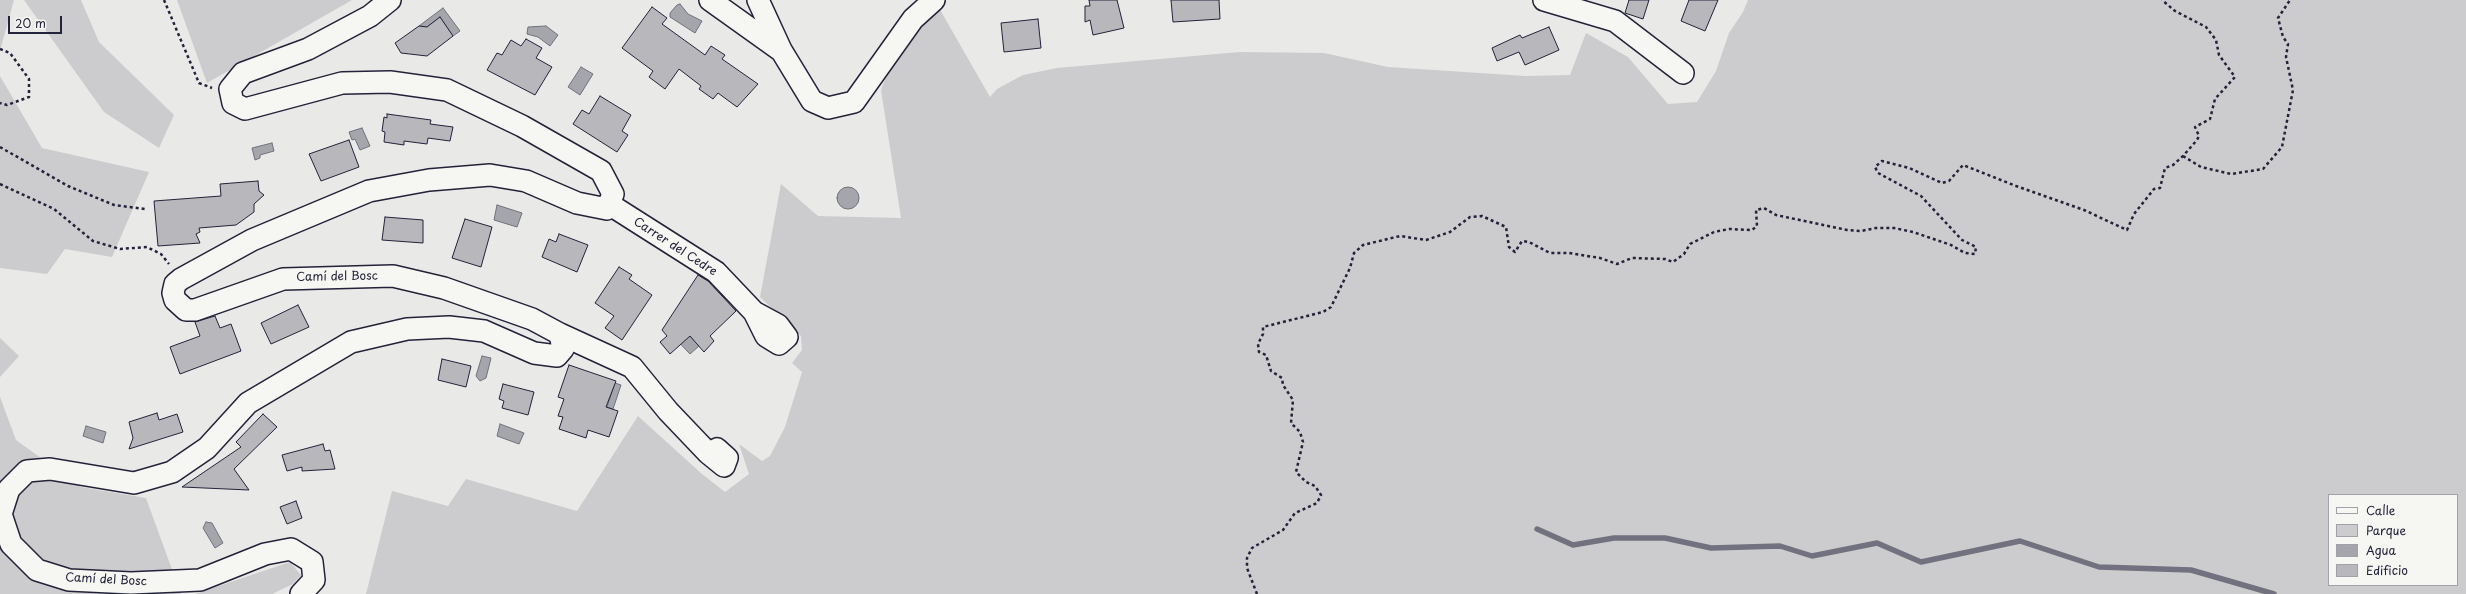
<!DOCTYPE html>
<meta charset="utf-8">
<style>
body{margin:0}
#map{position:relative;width:2466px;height:594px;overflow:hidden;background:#e9e9e7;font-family:"Playpen Sans",sans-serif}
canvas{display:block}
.legend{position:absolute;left:2328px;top:494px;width:130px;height:92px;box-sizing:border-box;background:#f6f6f2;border:1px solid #a1a1a9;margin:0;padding:5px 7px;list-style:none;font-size:12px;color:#22223b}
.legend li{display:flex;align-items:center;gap:8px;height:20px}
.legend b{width:20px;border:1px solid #a1a1a9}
.scale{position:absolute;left:8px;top:16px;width:54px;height:18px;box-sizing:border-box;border:2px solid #22223b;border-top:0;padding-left:5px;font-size:12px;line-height:14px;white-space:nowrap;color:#22223b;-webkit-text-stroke:3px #f6f6f2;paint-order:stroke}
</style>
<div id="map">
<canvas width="2466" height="594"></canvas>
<ul class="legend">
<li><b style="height:5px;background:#f6f6f2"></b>Calle</li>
<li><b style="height:11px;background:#ccccce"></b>Parque</li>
<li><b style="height:11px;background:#a5a5ac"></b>Agua</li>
<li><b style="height:11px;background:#b8b8bc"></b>Edificio</li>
</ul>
<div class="scale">20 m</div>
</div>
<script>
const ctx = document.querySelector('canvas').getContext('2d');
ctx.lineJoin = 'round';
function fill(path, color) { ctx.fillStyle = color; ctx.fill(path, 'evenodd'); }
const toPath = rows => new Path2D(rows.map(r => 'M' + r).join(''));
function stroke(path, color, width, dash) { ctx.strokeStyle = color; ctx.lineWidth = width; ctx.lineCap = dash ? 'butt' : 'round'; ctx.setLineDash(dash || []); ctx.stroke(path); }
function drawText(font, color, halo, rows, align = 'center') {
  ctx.font = font + ' "Playpen Sans",sans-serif'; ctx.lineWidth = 3.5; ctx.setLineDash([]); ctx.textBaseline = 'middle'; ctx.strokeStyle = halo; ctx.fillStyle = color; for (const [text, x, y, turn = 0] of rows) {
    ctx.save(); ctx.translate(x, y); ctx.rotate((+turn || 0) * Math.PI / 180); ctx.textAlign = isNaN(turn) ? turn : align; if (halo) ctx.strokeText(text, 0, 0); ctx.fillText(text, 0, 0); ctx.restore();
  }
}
const green = toPath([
 [0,0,14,0,0,51],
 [24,0,81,0,99,42,174,115,159,148,104,112],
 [177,0,352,0,207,83],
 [1748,0,2466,0,2466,594,366,594,392,491,448,506,466,479,577,511,638,416,702,474,725,492,749,474,739,444,762,461,770,456,785,427,802,372,792,363,802,350,801,336,760,297,781,184,818,216,901,218,881,90,889,68,914,30,939,8,990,97,997,89,1023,75,1057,68,1239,52,1324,53,1388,67,1525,76,1570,75,1586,33,1628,57,1668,104,1697,102,1716,71,1729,33,1743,12],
 [2329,495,2457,495,2457,585,2329,585],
 [0,76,42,148,149,172,112,257,65,249,47,274,0,268],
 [0,338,19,356,0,377],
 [0,397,16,440,81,487,146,498,181,594,0,594],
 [290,562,301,575,293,584,272,594,195,594]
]);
const water = toPath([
 [680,4,688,14,702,21,695,33,670,17,670,13,677,5,680,4],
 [443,8,460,31,453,36,440,17,427,27,419,26,443,8],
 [546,26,558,35,550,46,538,37,527,34,528,27,546,26],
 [581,67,593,74,580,95,568,87,581,67],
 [362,128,370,146,360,150,355,139,352,140,349,132,362,128],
 [272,143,274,151,260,155,260,158,255,160,252,148,272,143],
 '837 198a11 11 0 1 1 22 0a11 11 0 1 1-22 0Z',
 [497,205,522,213,517,227,494,220,497,205],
 [680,325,699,346,690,354,671,334,680,325],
 [482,356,491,358,486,378,480,381,476,376,482,356],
 [615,383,621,385,613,409,607,407,615,383],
 [500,424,524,433,519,444,497,436,500,424],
 [86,426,106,432,103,443,83,436,86,426],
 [206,522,212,523,223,543,215,548,203,528,206,522]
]);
const stream = toPath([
 [1537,529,1573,545,1614,538,1665,538,1711,548,1780,546,1812,556,1877,543,1921,562,2020,541,2099,567,2191,570,2274,594]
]);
const building = toPath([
 [1089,0,1117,0,1124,28,1093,35,1090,20,1085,22,1085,6,1090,6,1089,0],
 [1171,0,1219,0,1220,19,1173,22,1171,0],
 [1629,0,1649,0,1643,19,1625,13,1629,0],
 [1689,0,1718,0,1705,31,1681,21,1689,0],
 [652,7,667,18,662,24,705,55,711,46,725,55,722,59,758,84,737,107,718,93,713,99,699,89,701,86,679,69,665,89,649,77,653,71,622,48,652,7],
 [440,17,453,36,427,56,401,53,395,43,419,26,427,27,440,17],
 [1038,19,1041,48,1004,52,1001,23,1038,19],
 [1549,27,1559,50,1525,65,1519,52,1497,61,1492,48,1520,35,1522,38,1549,27],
 [526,39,542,48,536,58,552,67,535,95,487,70,497,53,502,55,511,40,521,46,526,39],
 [600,96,631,115,622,131,628,135,617,152,573,124,582,110,589,114,600,96],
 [387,114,431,120,430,124,453,127,450,141,428,138,427,144,404,141,404,145,384,142,385,132,382,131,384,117,387,118,387,114],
 [349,140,359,167,321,181,309,154,349,140],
 [258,181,259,191,264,195,254,204,254,212,236,225,199,228,200,232,196,234,200,243,158,246,154,201,221,196,220,184,258,181],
 [385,217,423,220,423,243,382,240,385,217],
 [465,219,492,227,481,267,452,258,465,219],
 [559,234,588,245,577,272,542,257,549,239,556,242,559,234],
 [619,267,632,275,629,279,652,295,622,340,605,328,614,316,595,303,619,267],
 [698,275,708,281,736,311,710,336,714,341,704,352,690,336,670,354,660,342,667,336,662,330,698,275],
 [298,305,309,327,271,344,261,323,298,305],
 [215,316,220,328,231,324,241,351,180,374,170,347,200,336,195,322,215,316],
 [442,359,471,366,466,387,438,380,442,359],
 [569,365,616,381,606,407,618,411,609,437,588,430,586,438,559,429,563,417,558,416,564,399,558,397,569,365],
 [503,384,534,392,528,415,502,408,504,401,499,399,503,384],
 [157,413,159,420,177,414,183,432,129,449,133,438,129,422,157,413],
 [263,414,277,427,234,469,249,490,182,487,241,447,236,442,263,414],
 [323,444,325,451,330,450,335,469,302,471,302,467,287,471,282,455,323,444],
 [296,501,302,518,287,524,280,507,296,501]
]);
const path = toPath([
 [164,0,199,83,212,88],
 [0,49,10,53,29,79,29,97,7,105,0,103],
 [0,147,68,186,114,205,145,209],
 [2183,156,2201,167,2231,174,2263,169,2282,147,2293,90,2286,57,2288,44,2283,37,2278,18,2290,0],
 [0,184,54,209,93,241,120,249,147,247,161,254,169,264],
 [1257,594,1247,568,1247,558,1252,548,1283,530,1295,513,1317,503,1321,495,1315,486,1306,482,1296,472,1303,442,1300,432,1291,423,1293,400,1283,385,1282,378,1271,371,1266,355,1259,352,1258,344,1263,334,1263,327,1323,312,1331,307,1350,268,1354,253,1363,245,1400,236,1426,240,1450,232,1470,217,1482,216,1506,227,1509,247,1515,252,1522,241,1529,242,1550,253,1569,253,1600,258,1617,264,1632,258,1665,259,1673,262,1684,254,1690,244,1714,232,1729,229,1752,230,1757,226,1756,210,1764,208,1776,215,1847,230,1861,231,1876,228,1894,228,1913,232,1951,245,1965,253,1975,254,1976,247,1962,240,1921,196,1878,173,1875,167,1882,161,1909,168,1942,183,1949,181,1963,165,2016,186,2084,210,2127,230,2134,214,2154,189,2160,188,2165,168,2173,165,2183,156,2197,140,2199,136,2195,127,2210,119,2215,99,2235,77,2219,55,2216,40,2206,27,2175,11,2162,0]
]);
const minor = toPath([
 [710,0,780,50],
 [758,0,781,50,812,101,828,108,854,102,913,19,934,0],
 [1544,0,1615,21,1683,73],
 [609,204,716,272,754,312,766,336,779,344,787,337,778,325,754,312],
 [560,334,632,367,668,411,708,453,724,466,727,458,717,449,708,453],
 [301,594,314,580,312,562,291,549,265,554,200,580,131,583,69,580,37,570,11,544,1,514,9,489,27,471,50,469,134,483,172,472,207,448,248,403,351,342,407,329,449,327,484,331,534,353,557,356,563,349,560,334,532,319,444,288,393,276,283,279,195,310,186,310,175,300,173,293,175,284,181,279,252,240,369,191,429,180,490,175,526,181,577,203,607,209,613,194,601,171,522,126,447,90,390,82,342,83,245,109,233,103,230,89,243,73,308,49,370,16,390,0]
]);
const streetNames = [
 ["Carrer del Cedre",675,247,33],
 ["Camí del Bosc",337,277,-1],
 ["Camí del Bosc",106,580,3]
];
fill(green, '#ccccce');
fill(water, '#a5a5ac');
stroke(water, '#71717f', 1);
stroke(stream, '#71717f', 5.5);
fill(building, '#b8b8bc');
stroke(building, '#22223b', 1);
stroke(minor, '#22223b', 24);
stroke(path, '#22223b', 2.5, [3, 3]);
stroke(minor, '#f6f6f2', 21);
drawText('12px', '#22223b', '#f6f6f2', streetNames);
</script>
